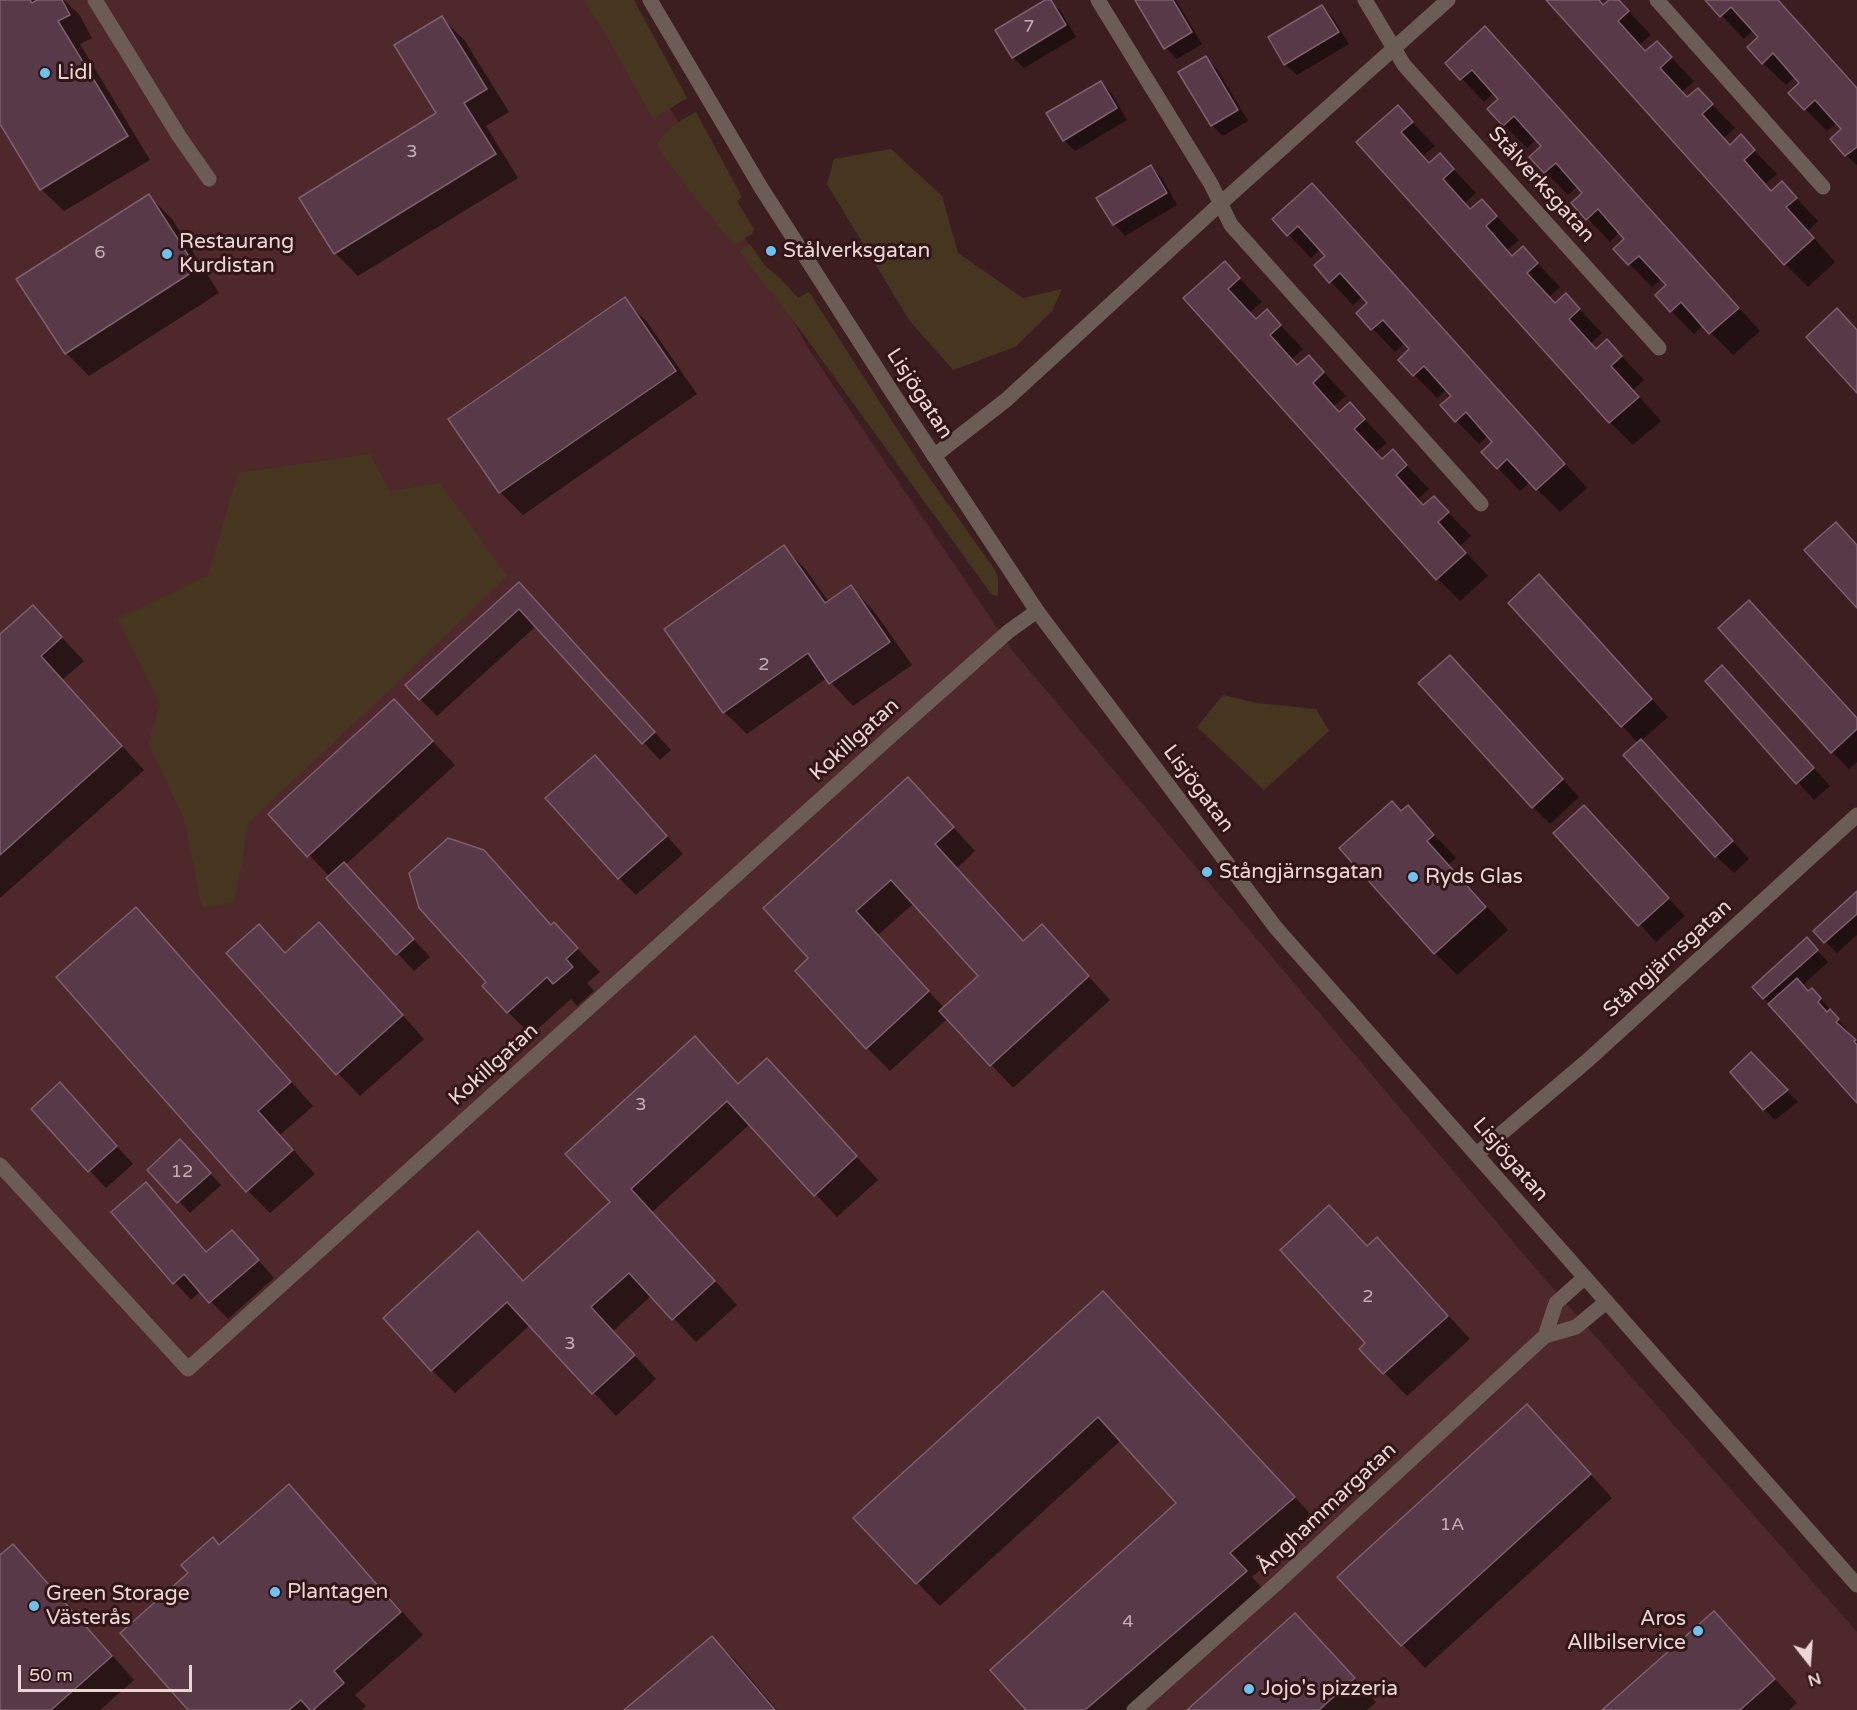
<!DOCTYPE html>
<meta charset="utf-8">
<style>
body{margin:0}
#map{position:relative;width:1857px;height:1710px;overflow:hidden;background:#3d1e20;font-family:"Varela Round",sans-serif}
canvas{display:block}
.north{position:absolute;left:1779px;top:1632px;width:60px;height:60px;-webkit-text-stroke:4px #321516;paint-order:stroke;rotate:163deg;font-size:16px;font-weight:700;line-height:24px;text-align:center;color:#ebd5d5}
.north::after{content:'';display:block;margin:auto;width:21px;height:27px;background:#ebd5d5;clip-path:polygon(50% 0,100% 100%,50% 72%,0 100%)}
.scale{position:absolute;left:18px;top:1665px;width:174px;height:27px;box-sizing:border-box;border:3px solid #ebd5d5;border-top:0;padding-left:8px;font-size:18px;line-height:21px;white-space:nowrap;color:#ebd5d5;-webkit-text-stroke:4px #321516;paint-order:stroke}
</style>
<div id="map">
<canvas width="1857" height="1710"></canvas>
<div class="north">N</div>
<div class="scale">50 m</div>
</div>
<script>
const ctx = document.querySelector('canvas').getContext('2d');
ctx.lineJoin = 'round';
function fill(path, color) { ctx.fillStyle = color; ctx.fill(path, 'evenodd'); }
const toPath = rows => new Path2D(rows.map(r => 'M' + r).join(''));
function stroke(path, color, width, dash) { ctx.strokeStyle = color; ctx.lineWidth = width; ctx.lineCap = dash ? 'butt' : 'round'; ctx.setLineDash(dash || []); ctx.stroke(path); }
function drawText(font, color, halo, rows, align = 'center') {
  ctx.font = font + ' "Varela Round",sans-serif'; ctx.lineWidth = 6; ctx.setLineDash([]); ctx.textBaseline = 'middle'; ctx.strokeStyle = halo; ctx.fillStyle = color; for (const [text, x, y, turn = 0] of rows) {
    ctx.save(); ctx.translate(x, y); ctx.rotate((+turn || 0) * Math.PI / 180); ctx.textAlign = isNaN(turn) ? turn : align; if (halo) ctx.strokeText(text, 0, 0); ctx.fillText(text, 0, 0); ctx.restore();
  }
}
const built = toPath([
 [0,0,605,0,674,115,810,351,1012,650,1543,1277,1857,1632,1857,1710,0,1710]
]);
const green = toPath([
 [583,0,634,0,687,98,653,119,599,23],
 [696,112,742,197,737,201,754,229,752,234,734,245,701,205,661,153,657,143,673,125],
 [891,149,942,196,958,253,1023,298,1062,289,1052,311,1015,347,953,370,909,320,827,184,834,159],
 [750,244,766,267,780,278,798,298,809,292,921,466,995,570,998,578,998,596,992,595,801,331,739,251],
 [370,454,390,491,440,483,507,576,399,681,249,822,234,903,202,907,183,816,148,744,160,704,117,619,208,575,238,473],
 [1223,695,1257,703,1316,709,1329,731,1264,790,1197,727]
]);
const shadow = toPath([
 [0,0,64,0,79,14,92,38,80,44,150,160,64,211,41,189,0,121],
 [1048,0,1060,10,1076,37,1024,68,1013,57],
 [1137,0,1176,0,1202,44,1177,59,1166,48],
 [1548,0,1600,0,1605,6,1611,0,1618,0,1651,35,1640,44,1646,52,1657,43,1694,81,1682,92,1688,98,1698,90,1735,128,1724,138,1731,146,1741,137,1777,174,1765,184,1772,192,1782,183,1818,221,1808,231,1835,262,1808,287,1785,264],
 [1707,0,1778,0,1857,87,1857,165,1846,155,1843,129,1837,123,1827,131,1805,109,1801,83,1796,76,1786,85,1763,63,1760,37,1754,30,1744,39],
 [1322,6,1333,18,1349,44,1297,75,1285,64],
 [442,18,465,41,509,112,486,126,518,178,358,276,335,253,438,114],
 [1485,28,1508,51,1760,331,1733,355,1703,325,1694,334,1671,311,1668,285,1662,279,1652,287,1615,249,1626,239,1620,232,1610,242,1573,203,1585,193,1578,186,1568,195,1531,157,1543,146,1536,139,1527,148,1504,125,1500,99,1494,93,1484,102,1447,63],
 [1206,58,1217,69,1248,121,1223,136,1212,125],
 [1101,83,1112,94,1127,120,1075,151,1064,140],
 [1398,107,1435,146,1423,156,1430,164,1440,155,1476,193,1465,203,1471,210,1482,201,1519,240,1507,250,1513,257,1523,248,1560,287,1549,297,1556,304,1566,295,1602,333,1591,343,1597,350,1607,341,1644,380,1633,390,1661,421,1633,445,1610,422,1359,143],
 [1151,167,1162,178,1177,205,1125,236,1114,224,1098,198],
 [1312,185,1335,208,1587,488,1560,512,1530,482,1520,491,1498,468,1494,442,1488,435,1479,444,1442,406,1453,396,1447,389,1437,398,1400,360,1411,350,1405,343,1395,352,1358,313,1369,303,1363,296,1353,305,1316,266,1327,256,1321,249,1311,258,1274,219],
 [149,196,172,219,219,293,89,376,66,353],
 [1225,263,1262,302,1250,312,1257,320,1267,311,1303,349,1292,359,1299,366,1309,357,1346,396,1334,406,1341,413,1350,404,1387,443,1376,452,1383,460,1393,451,1429,489,1418,499,1424,506,1434,498,1471,536,1460,546,1488,576,1460,601,1438,579,1186,298],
 [624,299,647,322,697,394,523,515,500,492],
 [784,547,806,570,829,602,851,587,873,610,912,665,853,706,827,678,747,734,724,712],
 [519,584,671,750,660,760,536,626,437,716,420,699],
 [1556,593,1668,717,1641,741,1749,859,1734,873,1716,856,1638,743,1510,603],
 [33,607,84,661,62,680,144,770,0,898,0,636],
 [1466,674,1579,797,1550,824,1533,807],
 [1707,681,1739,684,1830,786,1814,800],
 [1857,719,1857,762,1849,769,1832,752],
 [416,724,455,765,345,865,430,957,414,971,328,878,330,877,270,814],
 [612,774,683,854,636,895,619,878],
 [930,802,975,851,957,868,1024,942,1064,949,1110,1000,1013,1088,948,1018,890,1071,867,1048,810,958],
 [914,903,980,976,944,1008,878,935],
 [1408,807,1456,858,1449,864,1508,930,1457,975,1435,953,1401,813],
 [1584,807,1685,916,1656,942,1555,833],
 [506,875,552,926,554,924,600,972,587,983,594,991,577,1006,571,999,531,1035,508,1012,488,983],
 [1857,893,1857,935,1837,953,1815,931],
 [135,909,158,932,313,1106,280,1135,315,1174,270,1213,248,1191,58,977],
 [259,926,286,954,342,947,424,1039,360,1096,338,1073],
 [1807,939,1828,962,1802,986,1809,993,1812,990,1823,1001,1857,1042,1857,1101,1754,987],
 [695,1038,739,1085,789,1083,878,1180,837,1217,750,1124,652,1212,737,1305,696,1342,652,1295,613,1331,656,1379,616,1416,530,1325,455,1393,432,1370,612,1202],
 [1751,1054,1798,1102,1775,1120,1764,1109],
 [60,1084,133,1164,106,1188,33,1109],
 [191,1152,221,1185,190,1213,149,1170],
 [146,1184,208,1253,249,1249,274,1278,228,1319,201,1291,191,1300,113,1213],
 [1329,1207,1368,1247,1399,1262,1470,1339,1407,1396,1361,1349,1367,1343],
 [1126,1316,1317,1521,1252,1577,1268,1595,1134,1710,1028,1710,1178,1503,1121,1440,940,1606,855,1518],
 [1550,1429,1612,1498,1425,1668,1339,1577],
 [289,1486,311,1509,423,1635,355,1695,366,1706,362,1710,190,1710,190,1573],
 [13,1546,36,1569,134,1680,100,1710,0,1710,0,1557],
 [1714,1613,1797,1703,1789,1710,1605,1710],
 [1295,1615,1376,1702,1367,1710,1189,1710],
 [712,1638,735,1660,777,1710,626,1710]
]);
const building = toPath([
 [0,0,30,0,32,3,37,0,62,0,70,15,58,21,128,136,40,190,0,124,0,0],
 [1045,0,1051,0,1066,25,1012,58,995,30,1045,0],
 [1135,0,1173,0,1192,32,1164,49,1135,0],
 [1546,0,1599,0,1603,5,1609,0,1619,0,1629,11,1618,21,1645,51,1657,41,1672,57,1660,68,1687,97,1698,88,1713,104,1702,114,1730,145,1741,134,1755,150,1744,160,1771,191,1782,181,1797,198,1786,207,1814,238,1784,265,1546,0],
 [1705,0,1778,0,1857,88,1857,147,1845,156,1830,139,1841,129,1815,100,1804,110,1788,93,1799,83,1773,53,1762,64,1747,47,1758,37,1731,7,1720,17,1705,0],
 [1322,5,1339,32,1284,65,1268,37,1322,5],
 [442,16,487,89,464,103,496,154,334,254,299,198,436,113,394,45,442,16],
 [1485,26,1739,308,1709,334,1681,302,1670,312,1655,295,1666,285,1639,256,1628,265,1613,249,1624,239,1598,209,1586,220,1571,203,1582,193,1556,163,1544,173,1529,157,1541,146,1514,116,1503,126,1487,109,1498,99,1472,70,1460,80,1445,63,1485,26],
 [1206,56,1238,110,1211,126,1178,72,1206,56],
 [1101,81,1117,108,1063,141,1046,113,1101,81],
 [1398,105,1413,122,1401,132,1429,163,1440,153,1454,169,1443,179,1470,209,1482,199,1497,216,1486,226,1512,256,1523,246,1538,263,1527,273,1555,303,1566,293,1580,309,1569,319,1596,349,1607,339,1622,356,1611,366,1639,397,1609,423,1356,142,1398,105],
 [1151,165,1167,193,1113,225,1096,198,1151,165],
 [1312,183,1565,464,1536,490,1507,459,1497,469,1481,452,1492,442,1466,412,1455,422,1440,405,1451,396,1424,366,1413,376,1398,360,1409,349,1383,320,1371,330,1356,313,1367,303,1340,273,1329,283,1314,265,1325,256,1298,226,1287,236,1272,219,1312,183],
 [149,194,197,269,65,354,16,279,149,194],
 [1225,261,1240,278,1228,289,1256,319,1267,309,1281,325,1270,335,1297,365,1309,355,1324,372,1313,383,1339,412,1350,402,1365,419,1354,429,1382,459,1393,449,1407,465,1396,475,1423,505,1434,496,1449,512,1438,522,1466,553,1436,580,1183,298,1225,261],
 [625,297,676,371,499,493,448,419,625,297],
 [1837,308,1857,330,1857,393,1806,337,1837,308],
 [1836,522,1857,545,1857,608,1804,550,1836,522],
 [784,545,825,603,851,585,890,642,829,684,808,653,723,713,664,629,784,545],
 [1539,574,1652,699,1621,727,1508,603,1539,574],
 [519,582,655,732,642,744,519,609,419,700,405,685,519,582],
 [1749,600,1857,718,1857,729,1831,753,1718,628,1749,600],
 [33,605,62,637,41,656,122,746,0,855,0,634,33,605],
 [1450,655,1563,779,1532,808,1418,683,1450,655],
 [1722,665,1814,768,1796,784,1705,681,1722,665],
 [394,699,433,741,307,857,268,814,394,699],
 [1641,739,1733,841,1715,857,1623,755,1641,739],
 [595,755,667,836,618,879,545,798,595,755],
 [908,777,954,827,935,844,1023,941,1042,924,1089,976,990,1066,939,1011,978,976,891,880,856,911,929,991,866,1049,795,971,808,958,763,908,908,777],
 [1392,801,1401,811,1408,805,1434,835,1427,841,1486,907,1434,954,1339,848,1392,801],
 [1584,805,1669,898,1638,926,1553,833,1584,805],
 [448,838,484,850,551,925,554,922,578,948,566,959,573,967,553,984,547,977,507,1013,482,986,486,982,419,908,409,873,448,838],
 [344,862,414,939,396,955,326,878,344,862],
 [1857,891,1857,914,1824,943,1813,931,1857,891],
 [136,907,291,1082,258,1111,293,1150,246,1192,56,977,136,907],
 [319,922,403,1015,336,1075,226,953,259,924,285,953,319,922],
 [1807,937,1818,950,1763,999,1752,987,1807,937],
 [1797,978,1808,991,1812,988,1821,998,1818,1002,1827,1012,1830,1009,1839,1019,1836,1022,1856,1040,1854,1041,1857,1045,1857,1103,1768,1004,1797,978],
 [695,1036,738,1084,767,1058,857,1156,814,1196,727,1101,631,1189,715,1281,672,1320,629,1273,591,1307,635,1355,592,1394,507,1302,431,1371,383,1318,478,1231,523,1281,610,1202,565,1154,695,1036],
 [1751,1052,1788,1090,1763,1110,1730,1072,1751,1052],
 [60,1082,117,1146,88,1172,31,1109,60,1082],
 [180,1139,211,1173,177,1203,147,1170,180,1139],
 [146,1182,206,1252,232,1230,259,1260,209,1303,184,1274,173,1284,111,1212,146,1182],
 [1329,1205,1367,1246,1377,1237,1448,1316,1383,1374,1359,1349,1365,1343,1280,1250,1329,1205],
 [1103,1291,1295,1497,1230,1553,1247,1571,1085,1710,1026,1710,990,1670,1176,1503,1098,1417,916,1584,853,1518,1103,1291],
 [1527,1404,1591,1474,1401,1646,1337,1577,1527,1404],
 [289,1484,401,1612,334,1671,344,1683,313,1710,310,1710,301,1700,289,1710,188,1710,120,1633,188,1573,181,1565,213,1537,219,1545,289,1484],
 [13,1544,112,1656,51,1710,0,1710,0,1555,13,1544],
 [1714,1611,1775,1679,1740,1710,1602,1710,1714,1611],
 [1295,1613,1355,1678,1319,1710,1187,1710,1295,1613],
 [712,1636,775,1710,624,1710,712,1636]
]);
const minor = toPath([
 [95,0,179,136,209,179],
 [1098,0,1211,184,1231,225,1481,504],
 [1365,0,1404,65,1659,348],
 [1657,0,1823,187],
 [934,456,1006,400,1221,203,1448,0],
 [1477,1154,1587,1061,1857,815],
 [0,1165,188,1369,893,734,1009,631,1037,611],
 [1545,1336,1556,1303,1584,1278],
 [1134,1710,1276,1584,1545,1336,1576,1327,1605,1303]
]);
const tertiary = toPath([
 [650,0,760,186,890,389,1037,611,1276,928,1857,1585]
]);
const markers = [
 [45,73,6,"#6bc3f2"],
 [771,251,6,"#6bc3f2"],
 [167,254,6,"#6bc3f2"],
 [1207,872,6,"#6bc3f2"],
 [1413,877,6,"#6bc3f2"],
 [275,1592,6,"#6bc3f2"],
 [34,1606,6,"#6bc3f2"],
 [1698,1631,6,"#6bc3f2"],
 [1249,1689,6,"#6bc3f2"]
];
const numberNames = [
 ["7",1029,27],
 ["3",412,152],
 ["6",100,253],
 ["2",764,665],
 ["3",641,1105],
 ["12",182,1172],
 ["2",1368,1297],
 ["3",570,1344],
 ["1A",1452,1525],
 ["4",1128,1622]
];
const poiNames = [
 ["Lidl",57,73],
 ["Restaurang",179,242],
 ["Kurdistan",179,266],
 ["Stålverksgatan",783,251],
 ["Stångjärnsgatan",1219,872],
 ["Ryds Glas",1425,877],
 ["Plantagen",287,1592],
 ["Green Storage",46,1594],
 ["Västerås",46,1618],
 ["Aros",1686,1619,"right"],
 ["Allbilservice",1686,1643,"right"],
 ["Jojo's pizzeria",1261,1689]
];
const streetNames = [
 ["Stålverksgatan",1541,185,48],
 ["Lisjögatan",919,394,57],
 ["Kokillgatan",855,740,-42],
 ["Lisjögatan",1198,789,53],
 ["Stångjärnsgatan",1668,959,-42],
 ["Kokillgatan",494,1065,-42],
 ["Lisjögatan",1510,1160,49],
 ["Ånghammargatan",1327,1509,-43]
];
fill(built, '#4e282a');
fill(green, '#463620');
fill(shadow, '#0007');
fill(building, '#573948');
stroke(building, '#7f5e6e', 1.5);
stroke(minor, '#6b5d56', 15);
stroke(tertiary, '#6b5d56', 15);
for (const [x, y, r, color] of markers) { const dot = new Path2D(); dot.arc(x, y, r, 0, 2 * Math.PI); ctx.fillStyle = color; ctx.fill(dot); stroke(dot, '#321516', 2); }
drawText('18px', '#c6aeb2', null, numberNames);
drawText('21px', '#ebd5d5', '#321516', poiNames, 'left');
drawText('21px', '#ebd5d5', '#321516', streetNames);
</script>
